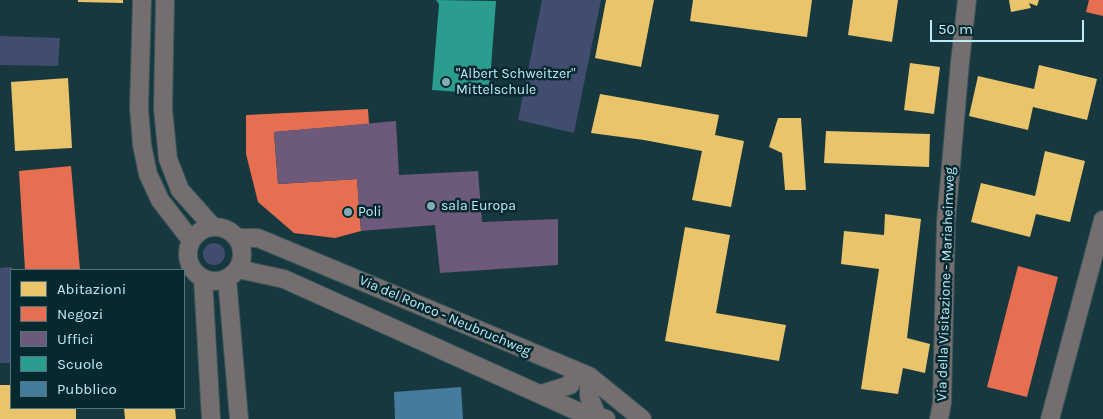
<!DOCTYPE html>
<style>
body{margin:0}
#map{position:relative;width:1103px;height:419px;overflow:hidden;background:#17383e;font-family:Karla,sans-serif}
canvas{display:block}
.legend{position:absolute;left:10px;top:269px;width:175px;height:140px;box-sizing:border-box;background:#06282f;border:1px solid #4f767f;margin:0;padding:6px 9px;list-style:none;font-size:15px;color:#bdebf6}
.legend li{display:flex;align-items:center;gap:10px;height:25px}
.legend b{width:25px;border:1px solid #4f767f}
.scale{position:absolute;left:930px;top:20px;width:154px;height:22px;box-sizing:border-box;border:2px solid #bdebf6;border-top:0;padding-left:6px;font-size:15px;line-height:18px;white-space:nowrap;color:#bdebf6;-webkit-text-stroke:4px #06282f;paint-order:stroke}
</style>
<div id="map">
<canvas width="1103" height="419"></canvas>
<ul class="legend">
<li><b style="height:14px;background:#e9c46a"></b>Abitazioni</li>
<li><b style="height:14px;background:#e76f51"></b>Negozi</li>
<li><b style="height:14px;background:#6d597a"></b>Uffici</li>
<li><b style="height:14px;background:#2a9d8f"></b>Scuole</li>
<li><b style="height:14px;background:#457b9d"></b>Pubblico</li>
</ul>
<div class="scale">50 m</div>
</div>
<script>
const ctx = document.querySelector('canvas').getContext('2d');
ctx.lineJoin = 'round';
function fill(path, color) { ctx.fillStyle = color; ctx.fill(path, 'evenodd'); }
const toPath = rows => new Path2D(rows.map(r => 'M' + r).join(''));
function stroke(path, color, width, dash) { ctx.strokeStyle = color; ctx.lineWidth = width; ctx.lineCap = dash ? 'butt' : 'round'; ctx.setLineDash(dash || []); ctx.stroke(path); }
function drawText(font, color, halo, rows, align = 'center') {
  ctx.font = font + ' Karla,sans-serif'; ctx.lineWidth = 5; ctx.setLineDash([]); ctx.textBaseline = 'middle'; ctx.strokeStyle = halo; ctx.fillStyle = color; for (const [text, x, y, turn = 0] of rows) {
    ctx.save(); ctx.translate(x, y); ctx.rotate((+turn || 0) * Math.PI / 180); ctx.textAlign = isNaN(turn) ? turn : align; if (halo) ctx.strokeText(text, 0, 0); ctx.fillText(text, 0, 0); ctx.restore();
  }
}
const green = toPath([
 [542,0,601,0,574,133,518,120],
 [0,36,60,38,58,66,0,65],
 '203 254a11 11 0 1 1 22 0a11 11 0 1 1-22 0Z',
 [12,267,11,363,0,363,0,268]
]);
const homes = toPath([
 [78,0,123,0,123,3,78,2],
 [606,0,654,0,641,67,595,58],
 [693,0,812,0,807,37,690,21],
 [853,0,898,0,892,42,848,35],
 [1009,0,1039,0,1037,6,1029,3,1031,8,1011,12],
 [910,63,940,67,934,114,904,110],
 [1039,65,1097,79,1087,120,1033,107,1028,130,969,116,978,76,1034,89],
 [68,78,72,148,15,151,11,82],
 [600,94,719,115,715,135,744,141,731,207,692,200,702,151,644,140,591,133],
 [778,118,801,118,806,190,785,190,782,153,769,147],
 [826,131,930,134,929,167,824,163],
 [1045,151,1085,161,1070,222,1036,214,1030,237,971,222,981,183,1035,196],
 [885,214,921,219,907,338,930,344,925,373,903,368,898,394,861,389,879,269,841,264,844,231,884,235],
 [685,227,730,235,716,313,786,325,779,361,665,341],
 [0,385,11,385,11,408,76,408,76,419,0,419],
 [124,408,175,408,176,419,125,419]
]);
const shops = toPath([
 [1089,0,1103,0,1103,16,1086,12],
 [368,109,369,124,274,132,278,184,357,179,361,231,335,238,294,233,258,202,246,154,246,115],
 [71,166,80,270,25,270,19,171],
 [1018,266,1058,277,1027,397,987,387]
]);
const offices = toPath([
 [396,121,399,175,478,171,482,222,558,219,558,265,440,273,435,225,361,231,357,179,278,184,274,132]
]);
const schools = toPath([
 [436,0,496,1,489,94,432,90,439,4]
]);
const public = toPath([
 [461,387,463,419,395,419,394,392]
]);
const street = toPath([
 [142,0,139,108,142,145,148,174,160,200,191,240],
 [165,0,163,109,168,159,180,190,213,227],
 '188 254a27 27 0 1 1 54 0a27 27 0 1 1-54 0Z',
 [237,238,258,238,589,376,642,419],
 [238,269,284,279,577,411,606,419],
 [203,278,211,419],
 [227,278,239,419],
 [589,376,589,396,597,416],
 [541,394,570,385,576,371],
 [939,419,942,403,946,222,960,62,967,0],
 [1050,419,1103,220]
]);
const markers = [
 [446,82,5,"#83acb6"],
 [431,206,5,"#83acb6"],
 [348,212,5,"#83acb6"]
];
const poiNames = [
 ["\"Albert Schweitzer\"",456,74],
 ["Mittelschule",456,90],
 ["sala Europa",441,206],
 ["Poli",358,212]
];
const streetNames = [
 ["Via della Visitazione - Mariaheimweg",946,284,-88],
 ["Via del Ronco - Neubruchweg",445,316,23]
];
fill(green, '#414d6f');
fill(homes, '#e9c46a');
fill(shops, '#e76f51');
fill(offices, '#6d597a');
fill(schools, '#2a9d8f');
fill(public, '#457b9d');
stroke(street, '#38565c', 20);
stroke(street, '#746e6e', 18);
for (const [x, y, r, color] of markers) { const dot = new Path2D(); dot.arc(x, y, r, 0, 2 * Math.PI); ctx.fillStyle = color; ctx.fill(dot); stroke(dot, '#06282f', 2); }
drawText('14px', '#bdebf6', '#06282f', poiNames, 'left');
drawText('14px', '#bdebf6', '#06282f', streetNames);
</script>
